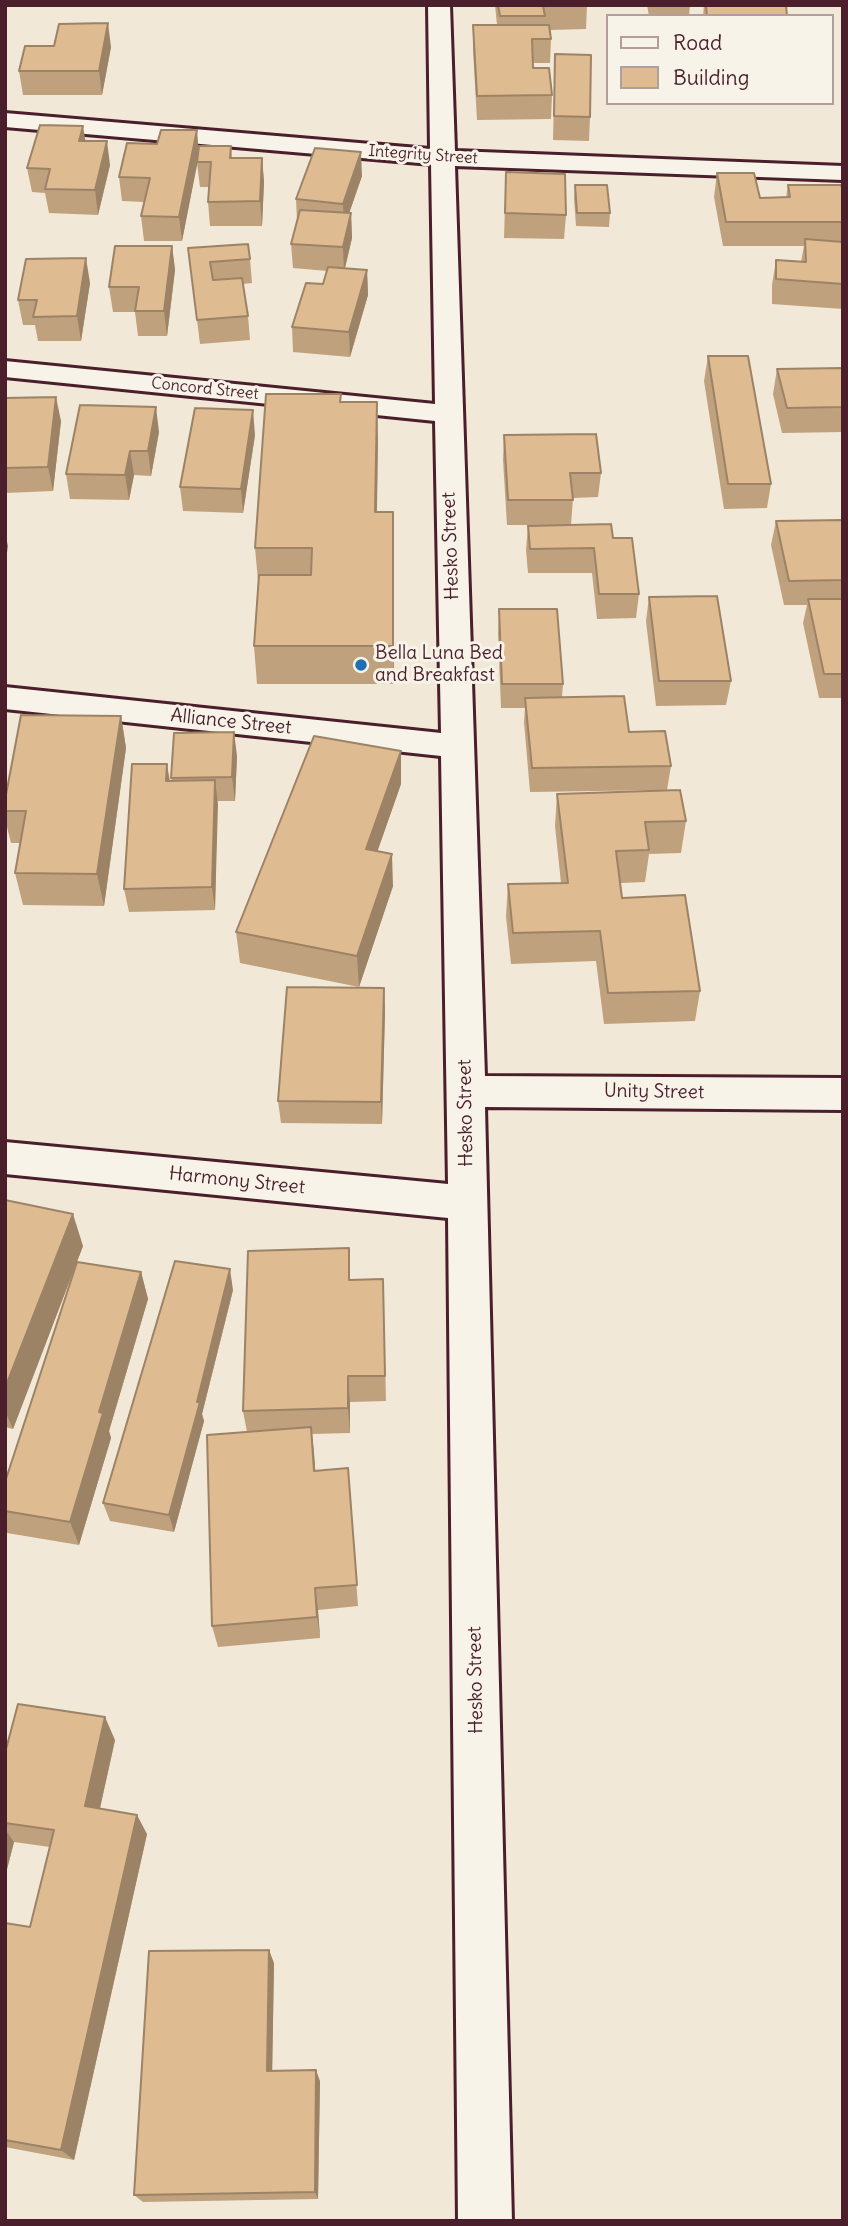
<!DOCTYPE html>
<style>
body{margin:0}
#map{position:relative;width:848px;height:2226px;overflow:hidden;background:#f2e8d7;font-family:Delius,sans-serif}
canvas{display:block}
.frame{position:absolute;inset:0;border:7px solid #4a1f2b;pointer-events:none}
.legend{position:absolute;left:606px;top:14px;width:228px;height:91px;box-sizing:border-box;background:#f7f3e8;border:2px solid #b29e9c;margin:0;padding:9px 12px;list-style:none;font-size:21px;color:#4a1f2b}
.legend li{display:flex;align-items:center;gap:14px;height:35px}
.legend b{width:35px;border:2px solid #b29e9c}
</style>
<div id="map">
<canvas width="848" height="2226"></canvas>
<div class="frame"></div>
<ul class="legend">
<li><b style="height:9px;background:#f7f3e8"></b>Road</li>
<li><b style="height:19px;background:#dfbb91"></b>Building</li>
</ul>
</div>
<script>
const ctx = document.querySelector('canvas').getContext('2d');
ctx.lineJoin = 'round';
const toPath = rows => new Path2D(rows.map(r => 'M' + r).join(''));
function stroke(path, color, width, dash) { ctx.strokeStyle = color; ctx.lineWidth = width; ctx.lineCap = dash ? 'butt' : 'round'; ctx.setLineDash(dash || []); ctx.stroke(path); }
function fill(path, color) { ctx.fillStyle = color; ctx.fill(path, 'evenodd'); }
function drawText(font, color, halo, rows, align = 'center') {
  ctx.font = font + ' Delius,sans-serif'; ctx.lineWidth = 6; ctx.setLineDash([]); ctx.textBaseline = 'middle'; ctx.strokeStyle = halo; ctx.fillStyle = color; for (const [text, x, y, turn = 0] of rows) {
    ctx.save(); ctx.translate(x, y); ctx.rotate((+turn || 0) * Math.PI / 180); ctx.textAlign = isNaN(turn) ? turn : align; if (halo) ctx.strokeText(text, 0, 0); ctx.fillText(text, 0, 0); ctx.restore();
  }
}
const street = toPath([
 [428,5,450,5,455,151,843,166,843,180,455,166,485,1076,843,1078,843,1110,485,1107,512,2221,458,2221,448,1218,5,1174,5,1142,448,1184,441,756,5,709,5,687,441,733,435,421,5,377,5,361,435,404,431,164,5,127,5,113,430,149,428,5]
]);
const wall = toPath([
 [495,5,587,5,586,29,550,30,551,39,550,63,533,63,533,68,552,95,551,119,477,120,473,49,473,25,497,25],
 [647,5,690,5,689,16,649,16],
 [704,5,786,5,787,16,703,16],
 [111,47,102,95,23,95,19,71],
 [555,54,590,117,589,141,553,140],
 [86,141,110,165,98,215,49,213,45,193,32,192,27,168],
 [231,146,232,158,262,158,264,182,262,226,210,226,208,202,209,187,200,187,197,163,182,241,144,241,141,216,144,202,122,201,119,177,199,149],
 [506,172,566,215,564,239,504,238],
 [717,173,760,198,786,197,788,185,843,190,843,309,772,304,772,285,776,260,801,262,804,246,723,246,714,197],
 [362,176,349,213,351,213,352,238,345,268,367,270,368,295,350,357,293,352,292,327,323,284,327,271,293,268,291,244,297,221,296,199],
 [575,185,610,213,609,227,576,226,574,198],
 [172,246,175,270,167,336,138,336,135,312,113,312,109,287],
 [188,248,250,259,252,283,243,284,248,316,250,340,200,344],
 [90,283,81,341,38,341,35,325,23,325,18,300],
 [708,356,771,484,767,508,724,509,704,381],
 [843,368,843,432,782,433,773,394,777,369],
 [5,398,61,421,53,491,5,493],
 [341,402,378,440,377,512,394,550,394,684,257,684,254,646,258,581,255,548],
 [159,432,151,476,134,475,129,500,70,499,66,474],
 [255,435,243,513,183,511,180,487],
 [504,435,601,473,598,497,573,498,571,525,507,525,503,460],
 [843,520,843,698,819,698,803,623,807,605,784,605,771,545,776,521],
 [528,526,613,538,639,594,636,618,597,619,592,573,528,573,526,550],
 [649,597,731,681,726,705,656,706,646,621],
 [499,609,563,684,562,697,629,732,671,766,667,790,530,792,524,722,525,708,501,708,498,633],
 [121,716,126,748,104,906,23,905,15,873,20,843,11,843,5,819,5,800],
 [237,756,235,801,217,801,215,910,129,912,124,889,170,781,172,781,171,778],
 [401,784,377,852,393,886,359,987,240,963,236,932],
 [557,794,686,821,681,853,649,854,645,882,620,883,622,898,700,991,695,1021,604,1024,596,961,511,964,506,916,508,884,561,883,555,826],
 [384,988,385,1011,382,1124,281,1123,278,1101],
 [5,1200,83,1246,13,1429,5,1427],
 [141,1272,148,1299,109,1431,111,1438,79,1545,7,1533,5,1528,5,1482],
 [383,1279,386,1401,350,1402,350,1433,312,1434,315,1471,348,1468,358,1606,318,1610,320,1638,218,1647,212,1626,247,1432,243,1411,350,1280],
 [233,1290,202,1414,204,1421,174,1532,110,1521,103,1503],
 [115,1740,100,1808,147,1834,74,2160,5,2147,5,1923,30,1927,50,1847,14,1842,5,1877,5,1753],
 [274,1963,272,2071,320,2081,318,2199,143,2202,134,2195]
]);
const shadedWall = toPath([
 [108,23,111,47,102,95,99,71],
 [83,126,87,150,79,141],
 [197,130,199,155,182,241,179,217],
 [107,141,110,165,98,215,95,190],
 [361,152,362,176,344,228,343,204],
 [262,158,264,182,262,226,260,201],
 [351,213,352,238,344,272,343,247],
 [172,246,175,270,167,336,164,311],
 [86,258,90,283,81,341,77,316],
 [367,270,368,295,350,357,349,332],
 [56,397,61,421,53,491,48,467],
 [377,402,378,440,376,550,375,512],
 [156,407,159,432,151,476,148,451],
 [253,410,255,435,243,513,241,489],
 [130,451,134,475,129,500,125,475],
 [393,512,394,550,394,684,393,646],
 [5,532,8,546,5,567],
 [121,716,126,748,104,906,97,874],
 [234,732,237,756,235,801,232,777],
 [401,751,401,784,367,881,366,849],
 [167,764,171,788,166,781],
 [215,780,218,804,215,910,212,887],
 [392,854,393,886,359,987,357,956],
 [384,988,385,1011,382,1124,381,1102],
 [73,1214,83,1246,13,1429,5,1411,5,1388],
 [230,1269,233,1290,202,1414,204,1421,174,1532,169,1515],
 [141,1272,148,1299,109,1431,111,1438,79,1545,70,1522,99,1412],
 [348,1376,350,1402,350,1433,348,1408],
 [311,1427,314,1452,317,1495,314,1471],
 [315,1588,318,1610,320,1638,317,1617],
 [105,1717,115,1740,96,1826,85,1806],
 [137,1815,147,1834,74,2160,61,2150],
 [5,1829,14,1842,5,1877],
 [269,1950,274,1963,272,2082,267,2071],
 [316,2070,320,2081,318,2199,315,2192]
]);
const building = toPath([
 [498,5,587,5,543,6,545,16,500,16,498,5],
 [706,5,786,5,787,16,707,16,706,5],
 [108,23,99,71,19,71,25,46,54,46,59,24,108,23],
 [473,25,549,25,551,39,532,39,533,68,549,68,552,95,477,96,473,25],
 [555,54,591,55,590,117,554,116,555,54],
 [40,125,83,126,79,141,107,141,95,190,45,189,50,169,27,168,40,125],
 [161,130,197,130,179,217,141,216,150,178,119,177,127,143,157,144,161,130],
 [199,146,231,146,230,158,262,158,260,201,208,202,211,162,197,162,199,146],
 [315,148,361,152,343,204,296,199,315,148],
 [506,172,565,174,566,215,505,213,506,172],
 [717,173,754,173,760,198,790,197,788,185,841,185,843,190,843,222,726,222,717,173],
 [575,185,607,185,610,213,577,213,575,185],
 [300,210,351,213,343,247,291,244,300,210],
 [805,239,843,242,843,284,776,279,776,260,806,262,805,239],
 [248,244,250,259,210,262,213,280,242,278,248,316,197,320,188,248,248,244],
 [115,246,172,246,164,311,135,311,139,287,109,287,115,246],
 [86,258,77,316,33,317,37,300,18,300,26,259,86,258],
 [328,267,367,270,349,332,292,327,306,283,323,284,328,267],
 [708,356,748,356,771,484,728,484,708,356],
 [843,368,843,407,787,408,777,369,843,368],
 [266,394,341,394,340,402,377,402,375,512,393,512,393,646,254,646,259,575,311,575,312,548,255,548,266,394],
 [56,397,48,467,5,468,5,398,56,397],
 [80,405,156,407,148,451,130,451,125,475,66,474,80,405],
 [195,408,253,410,241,489,180,487,195,408],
 [596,434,601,473,570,473,573,500,508,500,504,435,596,434],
 [843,520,843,580,789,581,776,521,843,520],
 [611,524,613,538,632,538,639,594,599,594,594,548,530,549,528,526,611,524],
 [717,596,731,681,659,681,649,597,717,596],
 [808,599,843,599,843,674,824,674,808,599],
 [499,609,557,609,563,684,502,684,499,609],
 [624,696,629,732,665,731,671,766,532,768,525,698,624,696],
 [21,715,121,716,97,874,15,873,26,811,5,811,5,800,21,715],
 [234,732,232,777,171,778,174,733,234,732],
 [314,736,401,751,366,849,392,854,357,956,236,932,314,736],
 [132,764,167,764,166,781,215,780,212,887,124,889,132,764],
 [680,790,686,821,645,822,649,850,616,851,622,898,685,895,700,991,608,993,600,931,513,933,508,884,568,883,557,794,680,790],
 [287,987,384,988,381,1102,278,1101,287,987],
 [5,1200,73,1214,5,1388,5,1200],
 [349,1248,349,1280,383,1279,385,1376,348,1376,348,1408,243,1411,248,1251,349,1248],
 [175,1261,230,1269,197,1402,200,1402,169,1515,103,1503,175,1261],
 [77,1262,141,1272,99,1412,103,1413,70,1522,5,1511,5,1482,77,1262],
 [311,1427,314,1471,348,1468,357,1585,315,1588,317,1617,212,1626,207,1435,311,1427],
 [18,1704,105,1717,85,1806,137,1815,61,2150,5,2140,5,1923,30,1927,54,1830,5,1823,5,1753,18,1704],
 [269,1950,267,2071,316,2070,315,2192,134,2195,149,1951,269,1950]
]);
const markers = [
 [361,665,7,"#1f6fb2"]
];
const farStreetnames = [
 ["Integrity Street",423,155,4],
 ["Concord Street",205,389,6]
];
const streetNames = [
 ["Hesko Street",451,546,-92],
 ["Alliance Street",231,722,6],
 ["Unity Street",654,1092,1],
 ["Hesko Street",466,1113,-91],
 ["Harmony Street",237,1181,6],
 ["Hesko Street",476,1680,-91]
];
const poiNames = [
 ["Bella Luna Bed",375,654],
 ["and Breakfast",375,676]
];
stroke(street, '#4a1f2b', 6);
fill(street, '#f7f3e8');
fill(wall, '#c0a17d');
fill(shadedWall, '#9c8366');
fill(building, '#dfbb91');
stroke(building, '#9c8366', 2);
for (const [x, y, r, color] of markers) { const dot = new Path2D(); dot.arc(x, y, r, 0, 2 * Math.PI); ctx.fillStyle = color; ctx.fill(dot); stroke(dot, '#f7f3e8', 2.5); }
drawText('16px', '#4a1f2b', '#f7f3e8', farStreetnames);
drawText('19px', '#4a1f2b', '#f7f3e8', streetNames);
drawText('19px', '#4a1f2b', '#f7f3e8', poiNames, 'left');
</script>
